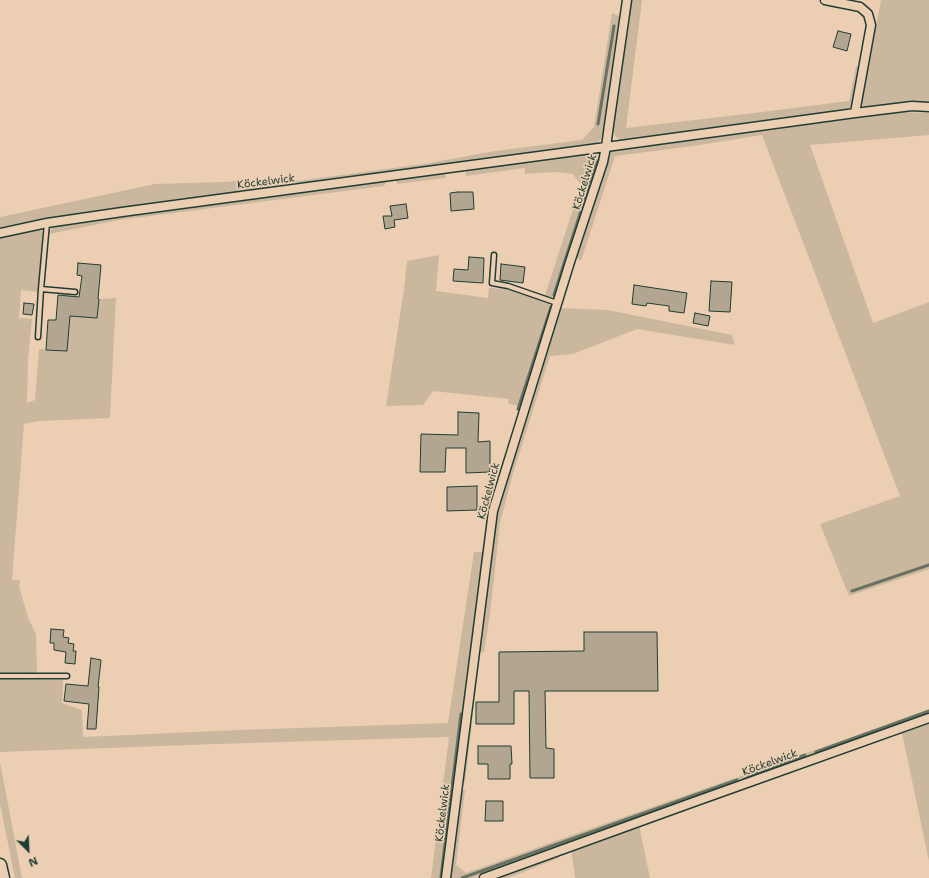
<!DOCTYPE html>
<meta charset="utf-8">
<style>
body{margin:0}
#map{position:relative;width:929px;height:878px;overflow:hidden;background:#eccfb3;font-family:"Shantell Sans",sans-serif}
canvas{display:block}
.north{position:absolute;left:8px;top:830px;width:40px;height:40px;-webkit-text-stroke:3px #eccfb3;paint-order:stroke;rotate:156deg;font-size:11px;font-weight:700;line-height:16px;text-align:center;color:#1f3d34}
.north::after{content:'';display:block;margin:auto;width:14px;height:18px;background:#1f3d34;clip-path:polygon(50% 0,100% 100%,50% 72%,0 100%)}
</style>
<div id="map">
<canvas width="929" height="878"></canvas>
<div class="north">N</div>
</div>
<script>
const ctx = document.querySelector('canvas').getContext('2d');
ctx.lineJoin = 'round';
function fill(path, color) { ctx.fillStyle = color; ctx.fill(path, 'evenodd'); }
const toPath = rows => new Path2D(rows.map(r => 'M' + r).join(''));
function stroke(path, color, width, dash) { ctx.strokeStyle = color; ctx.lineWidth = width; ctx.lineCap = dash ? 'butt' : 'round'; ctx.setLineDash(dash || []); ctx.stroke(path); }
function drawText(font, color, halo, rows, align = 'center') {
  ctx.font = font + ' "Shantell Sans",sans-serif'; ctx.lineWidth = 3.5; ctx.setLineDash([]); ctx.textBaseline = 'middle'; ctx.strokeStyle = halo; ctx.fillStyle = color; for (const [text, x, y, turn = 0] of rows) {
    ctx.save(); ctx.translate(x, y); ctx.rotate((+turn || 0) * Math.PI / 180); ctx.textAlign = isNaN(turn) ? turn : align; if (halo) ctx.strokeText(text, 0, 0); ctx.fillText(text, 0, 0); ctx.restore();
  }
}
const green = toPath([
 [632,0,642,0,626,128,746,114,849,101,856,66,862,67,854,103,849,109,626,140,620,140,615,136,613,129,627,26],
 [881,0,929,0,929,103,912,102,871,107,864,106,861,103],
 [612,13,619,16,621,24,606,124,601,139,597,143,585,145,274,188,93,211,0,229,0,217,155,184,221,182,275,180,297,181,424,164,495,151,582,140,594,127],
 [899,112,929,113,929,135,810,145,873,323,929,302,929,569,849,596,820,524,900,496,762,135,693,146,615,156,581,261,577,258,576,254,608,155,611,151],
 [591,154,596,155,598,156,600,163,557,299,545,295,581,185,573,174,554,172,525,174,525,168,466,176,466,169,525,163],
 [444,172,445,173,445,178,397,184,396,179],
 [387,180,387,181,384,186,119,220,49,234,51,229,56,226,118,217],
 [34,229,39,229,41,230,43,235,38,292,21,290,19,318,32,319,28,360,27,403,35,400,39,349,67,351,70,316,97,318,99,299,116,298,110,418,39,421,24,424,12,580,20,580,19,587,29,620,36,634,37,673,0,673,0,237],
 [439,255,436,291,488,298,489,288,506,289,554,306,523,406,508,404,509,399,433,391,423,405,386,406,404,289,407,261],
 [560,308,608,310,732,335,735,345,637,329,573,354,550,356,512,477,500,523,490,614,484,652,478,652,494,526,503,484],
 [474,552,484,552,443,878,431,878,449,737,216,744,0,752,0,679,63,680,62,703,82,710,83,737,238,730,448,723],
 [929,710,929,716,474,878,450,878,450,876,460,791,463,790,465,790,456,865,466,873,561,839],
 [468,723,472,723,465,783,462,783,462,780],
 [929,723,929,861,902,733],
 [0,762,22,878,15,878,0,804],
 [639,825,650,878,575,878,571,849],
 [559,854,559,858,508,878,491,878]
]);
const stream = toPath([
 [598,124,614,26],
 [554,295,597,161],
 [518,409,551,307],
 [852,591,929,565],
 [816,752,929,711],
 [746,777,805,755],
 [441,877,461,714],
 [462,878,737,780]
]);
const building = toPath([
 [838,31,851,34,847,51,833,47,838,31],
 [458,192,473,192,474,209,451,211,450,193,458,192],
 [406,204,408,218,394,220,395,227,385,229,383,216,392,216,390,206,406,204],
 [469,257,484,258,483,283,453,281,454,269,468,270,469,257],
 [78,263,101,265,98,299,99,299,97,318,70,316,67,351,46,350,48,320,56,320,58,295,79,297,82,276,77,275,78,263],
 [501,264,525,267,523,283,500,280,501,264],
 [711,281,732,282,730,312,709,311,711,281],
 [634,285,687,293,684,313,669,311,669,306,647,303,646,306,632,304,634,285],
 [24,303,34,304,32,315,23,314,24,303],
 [695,313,710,316,708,326,693,323,695,313],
 [458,412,479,413,478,442,490,441,490,472,466,473,466,448,446,448,445,472,420,472,421,434,458,435,458,412],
 [477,486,477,510,447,511,447,487,477,486],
 [51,629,64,630,63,637,69,638,68,643,74,644,73,651,76,651,75,664,65,663,66,652,54,650,54,643,50,643,51,629],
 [584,632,657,632,658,691,545,691,546,748,554,749,554,778,530,778,529,691,514,691,514,724,476,724,476,702,499,702,499,652,584,651,584,632],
 [91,658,101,660,98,687,99,687,96,729,87,729,89,704,64,701,66,684,88,686,91,658],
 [478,746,511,746,512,764,510,764,510,779,488,779,488,764,478,764,478,746],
 [486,801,503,801,503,821,485,821,486,801]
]);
const lane = toPath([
 [47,223,41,289,75,292],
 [494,255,492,283,508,286,557,303],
 [38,337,41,289],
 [0,676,67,676]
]);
const street = toPath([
 [627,0,610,118,606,147,855,113,912,106,929,107],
 [825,0,860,7,868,14,871,25,855,113],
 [0,233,47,223,122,212,606,147,603,162,570,262,493,511,446,878],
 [484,878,691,803,929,718]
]);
const primary = toPath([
 [0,865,3,878]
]);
const streetNames = [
 ["Köckelwick",266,182,-7],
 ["Köckelwick",585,182,-73],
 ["Köckelwick",489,491,-75],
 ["Köckelwick",770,763,-20],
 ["Köckelwick",443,813,-83]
];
fill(green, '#cab79e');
stroke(stream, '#697262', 3);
fill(building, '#b3a690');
stroke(building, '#1f3d34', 1);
stroke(lane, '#1f3d34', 7);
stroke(street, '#1f3d34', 11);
stroke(primary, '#1f3d34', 15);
stroke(lane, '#eccfb3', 4);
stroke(street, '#eccfb3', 8);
stroke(primary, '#eccfb3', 12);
drawText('11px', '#1f3d34', '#eccfb3', streetNames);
</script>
